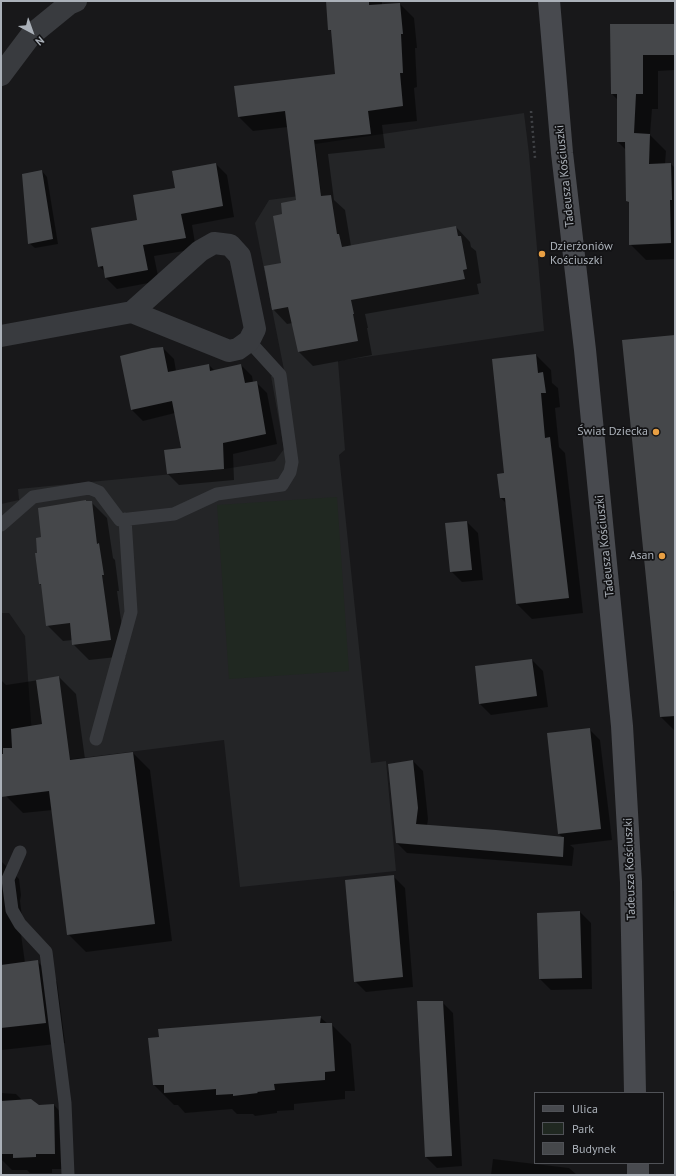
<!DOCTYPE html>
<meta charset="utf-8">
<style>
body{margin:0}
#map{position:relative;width:676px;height:1176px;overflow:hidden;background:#18181a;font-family:"PT Sans",sans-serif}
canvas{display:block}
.frame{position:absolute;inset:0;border:2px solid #abb1b9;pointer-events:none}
.legend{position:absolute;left:534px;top:1092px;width:130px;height:72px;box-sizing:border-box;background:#131315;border:1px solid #505257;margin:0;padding:5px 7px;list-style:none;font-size:12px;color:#abb1b9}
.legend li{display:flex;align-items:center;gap:8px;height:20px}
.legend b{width:20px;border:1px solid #505257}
.north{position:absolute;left:12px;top:12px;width:40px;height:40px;-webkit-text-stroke:3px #131315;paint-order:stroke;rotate:139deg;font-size:11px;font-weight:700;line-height:16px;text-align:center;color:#abb1b9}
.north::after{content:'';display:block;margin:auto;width:14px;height:18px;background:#abb1b9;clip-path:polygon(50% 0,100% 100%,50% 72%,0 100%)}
</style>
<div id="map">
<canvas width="676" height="1176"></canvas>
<div class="frame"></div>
<ul class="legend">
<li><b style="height:5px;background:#484a4f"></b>Ulica</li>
<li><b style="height:11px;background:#202821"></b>Park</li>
<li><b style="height:11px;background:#45474a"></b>Budynek</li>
</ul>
<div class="north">N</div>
</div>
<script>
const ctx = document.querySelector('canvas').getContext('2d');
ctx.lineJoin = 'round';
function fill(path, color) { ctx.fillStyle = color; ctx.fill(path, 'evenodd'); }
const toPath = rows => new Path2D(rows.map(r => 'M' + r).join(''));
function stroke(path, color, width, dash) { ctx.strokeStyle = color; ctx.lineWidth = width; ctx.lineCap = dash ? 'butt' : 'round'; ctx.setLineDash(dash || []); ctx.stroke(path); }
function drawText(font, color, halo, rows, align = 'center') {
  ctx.font = font + ' "PT Sans",sans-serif'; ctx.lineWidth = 3.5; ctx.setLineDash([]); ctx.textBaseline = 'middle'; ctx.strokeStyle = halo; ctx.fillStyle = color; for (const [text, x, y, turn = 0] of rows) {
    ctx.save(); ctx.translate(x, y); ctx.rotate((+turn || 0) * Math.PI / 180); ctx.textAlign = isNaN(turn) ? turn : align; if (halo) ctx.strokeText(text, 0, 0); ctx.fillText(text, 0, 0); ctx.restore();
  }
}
const built = toPath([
 [524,113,529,154,544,331,338,361,345,450,339,455,371,763,386,761,396,871,240,887,224,740,34,764,25,636,9,613,1,613,1,504,19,500,18,489,224,469,275,461,284,449,271,376,285,375,255,223,269,200,321,193,315,144]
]);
const green = toPath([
 [337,497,349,671,229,679,217,505]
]);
const shadow = toPath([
 [327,1,382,1,382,5,400,4,414,18,417,48,415,48,417,87,414,88,417,121,382,125,385,148,328,154,334,200,345,210,351,246,456,227,470,242,471,247,476,251,481,283,477,284,479,294,365,314,368,328,367,328,372,355,313,366,299,352,293,323,287,324,273,309,282,264,283,215,297,201,288,127,253,131,239,117,336,75,332,32,329,29],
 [611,25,675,25,675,70,658,71,658,109,652,109,650,135,666,151,665,164,671,164,675,168,675,259,646,260,630,244,630,203,627,201,626,150,618,142,618,100,612,94],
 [216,164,227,175,234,217,192,225,196,249,154,256,159,281,117,289,106,278,105,272,99,266,138,220,176,188],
 [42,171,47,177,58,244,35,248,29,243],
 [675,336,675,731,661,717,623,341],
 [163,348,174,359,176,371,209,365,215,371,241,365,252,376,253,382,256,382,267,393,277,444,233,454,234,480,179,485,168,474,182,449,175,413,143,421,132,410],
 [536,355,551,370,552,383,558,388,560,407,555,408,559,447,565,453,583,613,532,619,517,604,506,503,501,498],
 [87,502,91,502,107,518,113,558,115,560,119,591,117,591,126,656,89,660,73,644,73,640,63,641,47,625,42,586,40,584,38,554,42,537],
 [467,522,478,533,483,580,462,582,451,571],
 [532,660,543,671,548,707,491,715,480,704],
 [59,677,76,694,85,759,133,753,150,770,172,941,86,952,68,934,53,810,23,813,6,796,1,766,1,680,6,685],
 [589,729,600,740,612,840,570,845,574,848,572,866,407,853,397,843,413,761,423,771,428,819,427,826,563,838,559,834],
 [1,861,19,879,21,895,20,901,24,933,21,934,25,963,37,961,57,982,65,1043,2,1050,1,1049],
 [393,876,405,888,413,987,366,992,355,981],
 [673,891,675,891,675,929],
 [580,912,591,923,592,989,551,990,540,979],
 [418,1002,442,1002,453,1013,462,1166,437,1168,426,1157],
 [320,1017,328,1024,331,1024,351,1044,355,1091,345,1091,345,1099,294,1104,294,1110,277,1111,277,1113,255,1116,253,1114,237,1114,232,1109,185,1113,178,1105,174,1105,154,1085],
 [1,1093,16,1094,23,1101,39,1106,54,1105,70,1122,71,1169,52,1169,52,1173,30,1173,27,1170,12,1170,1,1159],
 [493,1159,569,1168,577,1175,491,1175]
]);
const building = toPath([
 [326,1,369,1,369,5,400,3,403,34,401,34,403,73,400,73,403,106,368,111,371,134,314,140,321,196,331,195,337,234,339,234,342,247,456,226,458,236,461,236,467,269,463,270,465,279,351,300,354,314,353,314,358,341,298,352,288,307,272,310,264,266,281,263,273,216,282,214,281,203,296,200,285,111,238,117,234,86,335,74,331,30,328,30],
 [610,24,675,24,675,55,643,55,643,94,636,94,634,133,650,134,649,164,671,163,672,200,670,200,671,243,629,245,629,202,626,201,625,142,617,142,617,94,611,94],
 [216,163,223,206,181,214,186,238,143,245,148,270,105,278,103,266,98,267,91,228,137,220,133,195,175,188,172,171],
 [42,170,53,239,28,244,22,174],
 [675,335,675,716,660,717,622,340],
 [163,347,168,372,209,364,210,371,241,364,245,383,257,381,266,434,223,443,224,469,167,474,164,450,181,448,172,401,131,410,120,356,152,348],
 [536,354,538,373,543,372,546,393,541,393,545,438,550,437,569,598,516,604,505,498,500,498,497,474,504,473,492,359],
 [86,500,86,501,92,501,97,544,99,543,104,575,102,575,111,640,72,645,70,623,46,626,41,584,39,584,35,553,37,553,36,538,41,537,38,508],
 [467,521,472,570,450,572,445,523],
 [532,659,537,696,479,704,475,666],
 [59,676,70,760,133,752,155,924,67,935,49,791,1,797,1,754,3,754,3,748,12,748,11,729,42,724,36,680],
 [590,728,601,829,558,834,547,733],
 [413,760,418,808,416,824,496,830,564,837,563,857,396,843,388,764],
 [394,875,403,977,354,982,345,880],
 [580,911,582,978,539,979,537,913],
 [38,960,46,1023,1,1028,1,965],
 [417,1001,443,1001,452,1156,425,1157],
 [321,1016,320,1023,332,1023,335,1071,325,1072,325,1080,274,1084,275,1090,257,1092,258,1093,233,1096,233,1094,216,1095,216,1089,164,1093,164,1085,153,1085,148,1038,159,1037,158,1029],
 [31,1099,39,1105,54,1104,55,1154,36,1154,36,1157,13,1158,13,1154,1,1154,1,1101]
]);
const path = toPath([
 [531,111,535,158]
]);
const lane = toPath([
 [1,525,33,497,89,488,99,492,120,520,174,514,217,494,282,485,290,472,292,462,280,375,249,341],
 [96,739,131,612,125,519],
 [20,852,8,879,12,910,20,924,46,952,65,1103,68,1175]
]);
const street = toPath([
 [1,75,31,35,69,4,76,1],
 [1,336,132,312,200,251,214,243,230,245,240,256,255,329,249,341,238,349,229,351,132,312]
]);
const secondary = toPath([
 [549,1,562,153,585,350,622,726,631,882,635,1093],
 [638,1163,638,1175]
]);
const markers = [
 [542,254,4,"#e89f43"],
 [656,432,4,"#e89f43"],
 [662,556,4,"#e89f43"]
];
const streetNames = [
 ["Tadeusza Kościuszki",565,176,-96],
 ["Tadeusza Kościuszki",605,546,-96],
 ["Tadeusza Kościuszki",630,869,-92]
];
const poiNames = [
 ["Dzierżoniów",550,247,"left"],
 ["Kościuszki",550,261,"left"],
 ["Świat Dziecka",648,432],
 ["Asan",654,556]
];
fill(built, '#242527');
fill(green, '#202821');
fill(shadow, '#0007');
fill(building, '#45474a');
stroke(path, '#404246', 2.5, [2, 3]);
stroke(lane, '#393b3f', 13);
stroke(street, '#393b3f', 22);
stroke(secondary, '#484a4f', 22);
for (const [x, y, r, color] of markers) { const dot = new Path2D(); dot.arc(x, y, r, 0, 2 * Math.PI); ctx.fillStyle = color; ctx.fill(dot); stroke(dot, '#131315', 1.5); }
drawText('12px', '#abb1b9', '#131315', streetNames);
drawText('12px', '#abb1b9', '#131315', poiNames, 'right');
</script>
